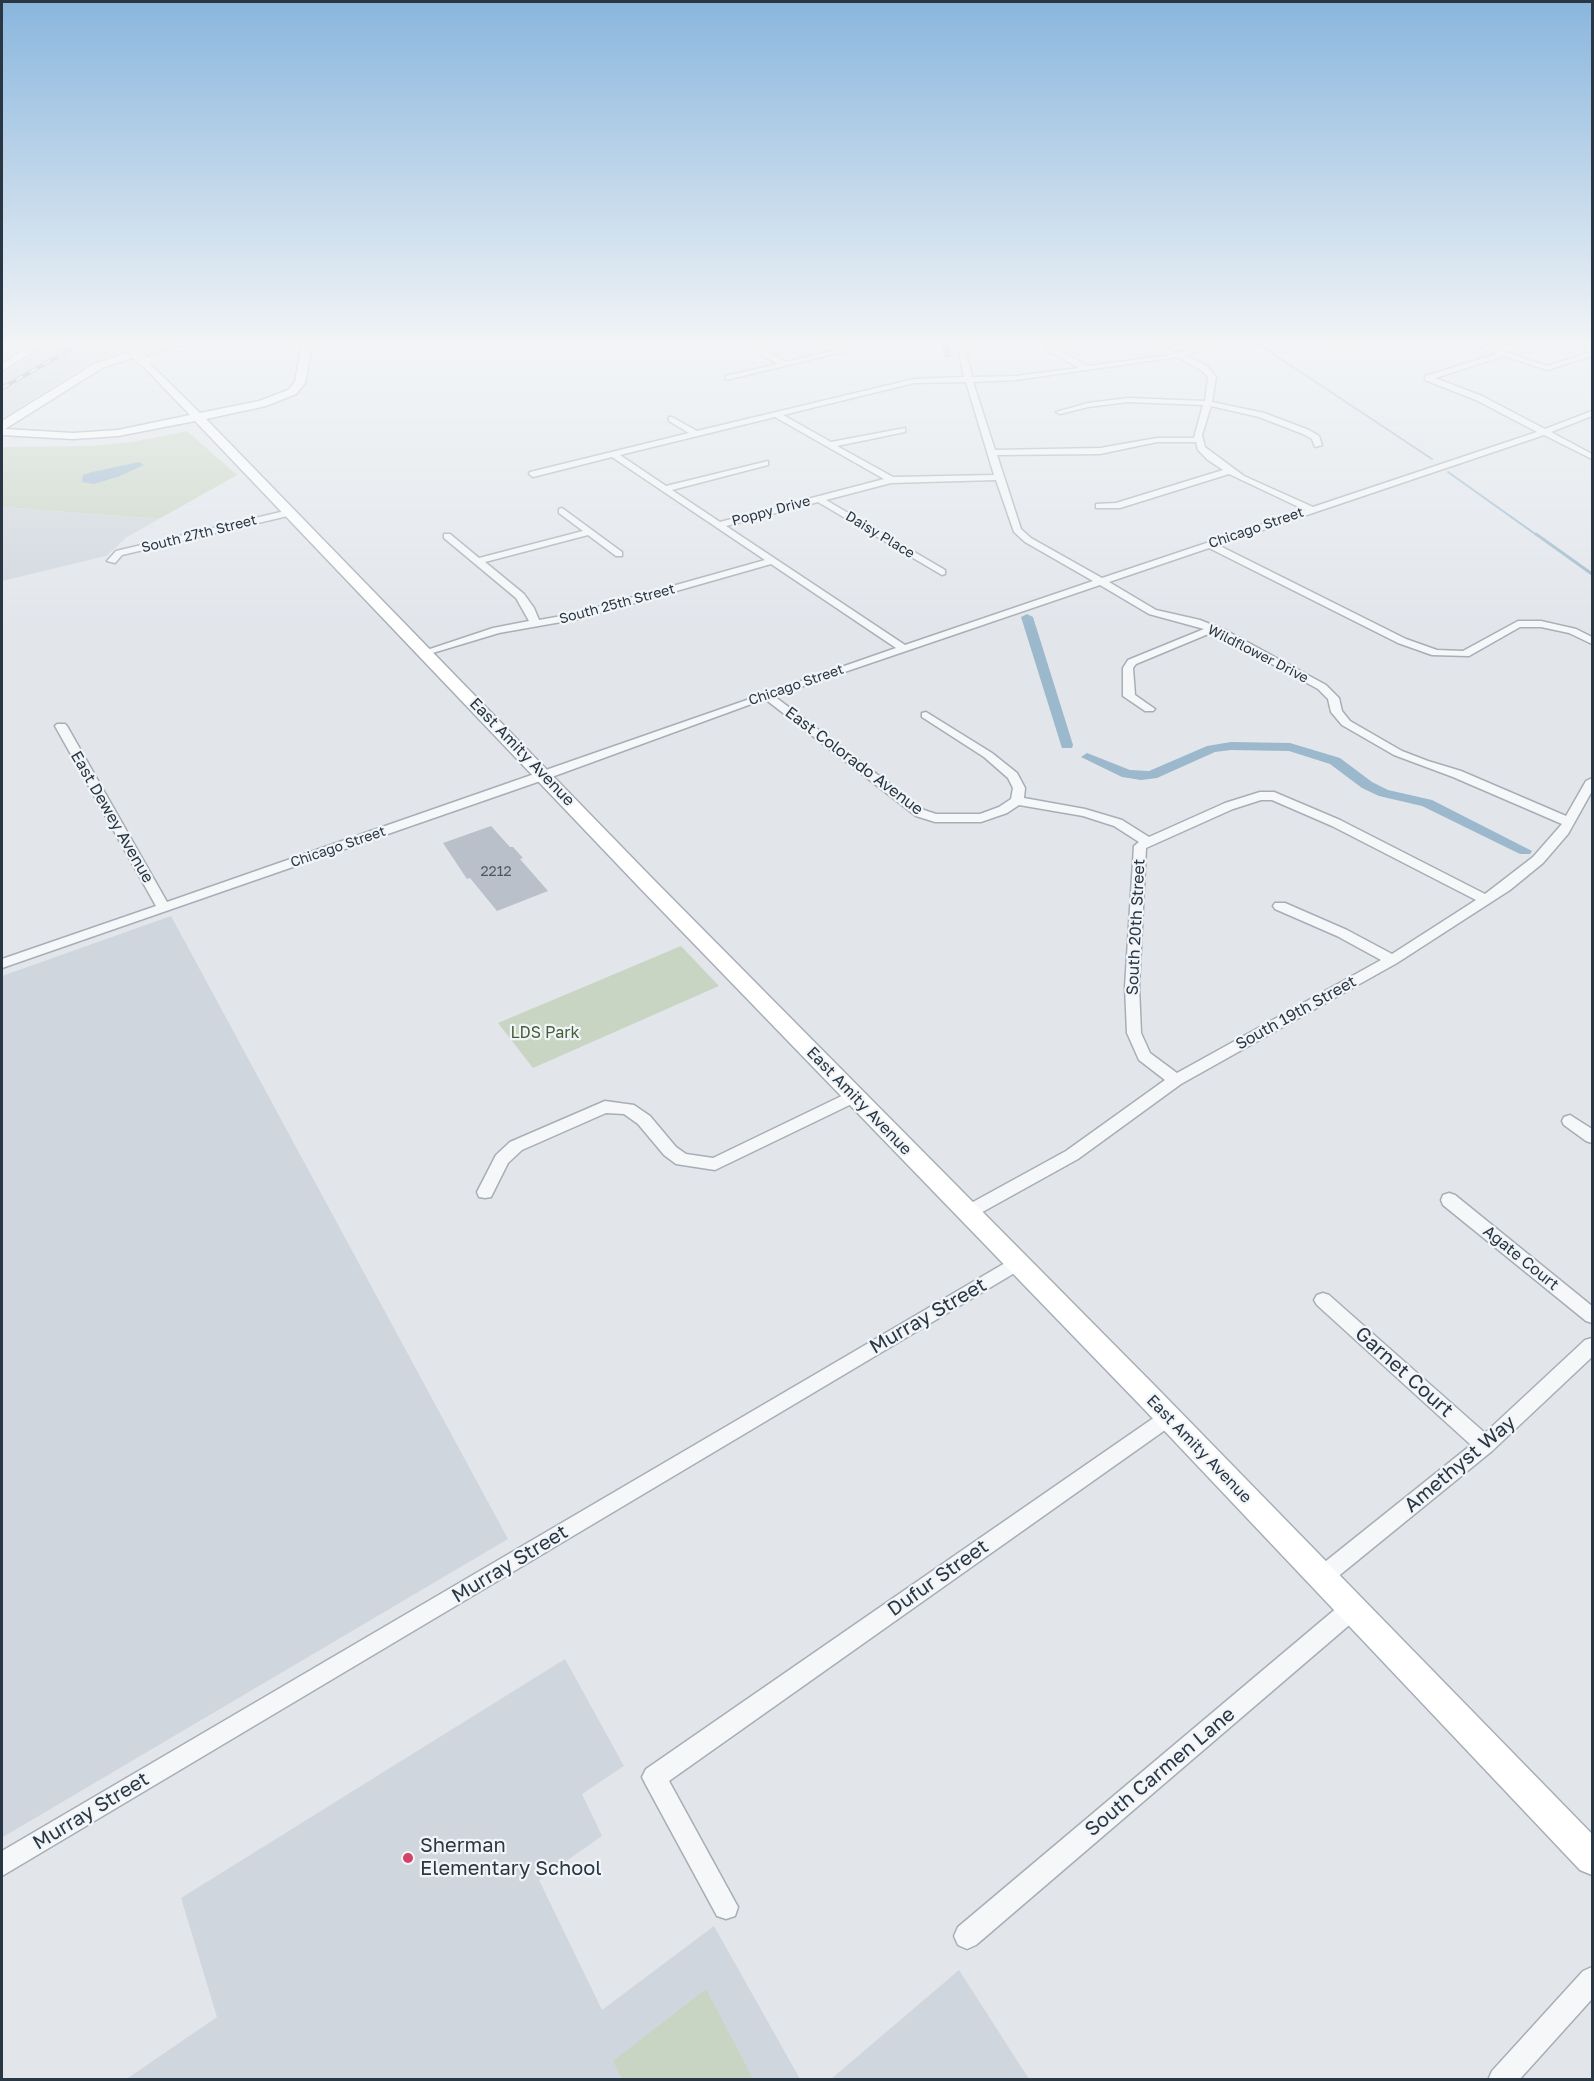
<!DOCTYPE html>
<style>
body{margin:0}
#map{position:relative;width:1594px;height:2081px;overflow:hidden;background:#e2e6eb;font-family:"Golos Text",sans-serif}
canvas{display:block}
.frame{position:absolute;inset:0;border:3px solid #293644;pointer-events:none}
</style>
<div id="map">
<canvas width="1594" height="2081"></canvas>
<div class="frame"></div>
</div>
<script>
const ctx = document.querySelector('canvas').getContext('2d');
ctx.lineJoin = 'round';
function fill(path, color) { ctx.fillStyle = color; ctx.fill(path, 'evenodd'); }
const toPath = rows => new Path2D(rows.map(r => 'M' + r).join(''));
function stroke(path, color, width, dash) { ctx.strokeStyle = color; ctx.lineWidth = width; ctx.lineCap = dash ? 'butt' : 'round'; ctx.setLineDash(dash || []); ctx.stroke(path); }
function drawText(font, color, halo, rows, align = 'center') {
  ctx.font = font + ' "Golos Text",sans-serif'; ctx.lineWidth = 4.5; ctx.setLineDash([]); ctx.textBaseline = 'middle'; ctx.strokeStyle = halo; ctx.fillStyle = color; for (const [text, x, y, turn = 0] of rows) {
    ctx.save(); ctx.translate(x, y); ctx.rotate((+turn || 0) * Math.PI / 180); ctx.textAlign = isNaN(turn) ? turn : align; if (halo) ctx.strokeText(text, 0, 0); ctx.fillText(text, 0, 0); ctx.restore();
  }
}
const built = toPath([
 [52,343,107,343,117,354,86,365,2,419,2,374],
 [2,507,159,519,127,537,106,556,2,581],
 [171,916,508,1539,3,1837,2,976],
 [565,1659,624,1766,582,1794,602,1836,539,1880,602,2010,714,1926,800,2079,125,2080,217,2017,181,1898],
 [959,1970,1029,2079,831,2079]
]);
const green = toPath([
 [187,431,237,475,159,519,2,507,2,447,90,446,132,442],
 [681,946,719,986,533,1068,498,1023],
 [706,1989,753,2079,622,2079,613,2061]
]);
const water = toPath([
 [139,462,144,465,120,476,94,484,82,482,83,475,92,472]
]);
const streamFar1 = toPath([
 [1257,343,1432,459],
 [1448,472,1538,536]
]);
const stream = toPath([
 [1536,534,1592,574]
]);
const canal = toPath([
 [941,343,949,343,951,357,945,357,941,343],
 [1027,614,1033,617,1073,745,1072,748,1062,748,1061,745,1021,617,1027,614],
 [1231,742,1290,743,1340,758,1372,782,1388,790,1432,800,1532,851,1530,854,1520,854,1422,806,1379,796,1362,788,1330,764,1289,751,1231,750,1215,752,1157,778,1141,780,1122,777,1081,757,1087,753,1130,770,1149,771,1207,746,1231,742]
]);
const building = toPath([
 [491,826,510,847,513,847,523,858,520,859,548,891,497,911,470,878,467,879,443,843]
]);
const street = toPath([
 [741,343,750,343,786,362,865,343,879,343,726,380,726,376,778,364,741,343],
 [957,343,964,343,972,377,1016,376,1079,368,1047,350,1050,346,1088,366,1171,355,1144,343,1154,343,1178,353,1212,343,1224,343,1185,355,1207,366,1216,377,1212,402,1264,413,1309,430,1319,436,1322,445,1315,447,1312,439,1303,434,1259,417,1211,406,1202,435,1205,447,1244,476,1313,507,1537,432,1476,400,1425,380,1425,376,1497,354,1471,343,1479,343,1547,366,1592,352,1592,356,1547,370,1504,356,1435,378,1482,396,1545,429,1592,411,1592,416,1551,432,1592,454,1592,459,1544,435,1218,545,1406,639,1437,650,1463,651,1518,621,1541,621,1576,629,1592,637,1592,644,1569,633,1541,627,1520,627,1469,656,1432,655,1398,643,1209,548,1109,582,1156,610,1200,620,1227,631,1326,685,1339,698,1342,711,1350,721,1402,751,1428,761,1461,771,1566,816,1586,781,1592,778,1592,791,1568,834,1543,863,1510,890,1397,963,1181,1084,1078,1159,968,1220,962,1218,960,1213,962,1208,1066,1151,1165,1080,1139,1060,1127,1033,1125,987,1134,846,1139,842,1114,826,1083,816,1019,805,1007,813,981,822,935,822,916,816,765,699,549,778,2,968,2,959,156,906,55,726,57,724,65,724,67,726,167,902,896,648,771,564,578,619,499,633,426,655,421,652,493,628,529,621,516,598,444,538,444,534,450,534,479,558,583,531,559,513,559,509,562,508,622,552,622,556,616,556,588,535,485,562,524,594,534,608,539,620,573,614,765,560,612,457,533,477,529,474,530,472,689,433,669,421,669,417,672,417,697,431,914,379,964,377,957,343],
 [1177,357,1201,370,1208,377,1205,401,1128,398,1088,403,1056,412,1060,414,1088,407,1128,402,1203,405,1194,438,1157,438,1100,448,995,450,973,382,1016,380,1177,357],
 [966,382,994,475,893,477,837,446,905,432,905,428,831,442,783,415,914,383,966,382],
 [775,417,884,479,720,522,672,490,768,465,768,461,666,486,620,455,775,417],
 [1157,442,1196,442,1198,450,1208,460,1223,470,1116,503,1096,504,1096,508,1120,508,1229,474,1305,510,1102,578,1031,538,1021,529,997,455,1100,454,1157,442],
 [996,480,1014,532,1025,542,1093,581,905,645,726,526,818,502,942,575,945,574,945,570,826,500,891,483,996,480],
 [1100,585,1149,614,1204,629,1128,660,1123,668,1123,696,1145,711,1153,711,1155,709,1135,695,1133,668,1136,664,1213,632,1318,689,1328,699,1331,712,1342,725,1394,755,1453,777,1562,824,1533,857,1485,894,1340,820,1274,792,1260,792,1225,803,1149,837,1122,820,1085,809,1024,798,1025,788,1017,773,992,753,926,712,922,713,922,717,984,757,1008,778,1013,788,1011,799,999,807,980,814,936,814,924,810,774,696,1100,585],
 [1261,800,1272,800,1332,826,1476,900,1392,954,1347,930,1285,903,1275,903,1273,906,1275,909,1337,936,1381,960,1177,1073,1150,1053,1141,1033,1139,987,1146,848,1233,809,1261,800],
 [1326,343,1336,343,1350,350,1343,352,1326,343],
 [1571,343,1592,347,1592,351,1571,345,1571,343],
 [289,510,292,511,292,515,122,555,115,563,107,561,116,551,289,510],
 [854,1090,860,1092,862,1096,860,1100,715,1170,676,1164,664,1155,638,1124,624,1114,606,1113,522,1150,508,1163,491,1197,485,1198,479,1197,477,1192,496,1155,510,1142,605,1101,634,1105,650,1116,676,1147,686,1154,713,1158,854,1090],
 [1570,1115,1592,1129,1592,1143,1586,1141,1564,1125,1562,1121,1564,1117,1570,1115],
 [1449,1193,1455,1195,1592,1306,1592,1323,1586,1321,1443,1205,1441,1200,1443,1195,1449,1193],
 [1017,1256,1023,1258,1026,1263,1023,1268,2,1876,2,1851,1017,1256],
 [1323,1293,1329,1295,1485,1433,1585,1340,1592,1338,1592,1357,1492,1451,1330,1583,1323,1586,1316,1583,1312,1576,1316,1569,1471,1445,1317,1305,1314,1300,1317,1295,1323,1293],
 [1168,1408,1175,1411,1178,1417,1175,1423,669,1781,738,1907,735,1916,726,1919,717,1916,646,1785,642,1777,646,1769,1168,1408],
 [1353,1597,1361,1601,1364,1608,1361,1615,976,1945,967,1949,958,1945,954,1936,958,1927,1345,1601,1353,1597],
 [1592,1967,1592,1999,1519,2080,1488,2080,1492,2071,1583,1971,1592,1967]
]);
const secondary = toPath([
 [34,343,47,343,2,371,2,364,34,343],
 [170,343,191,343,136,357,102,368,5,429,73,433,118,430,190,415,141,364,140,362,145,359,200,413,259,401,288,390,295,382,302,343,312,343,305,383,296,394,266,406,206,419,652,878,1159,1390,1592,1834,1592,1875,1580,1870,1141,1406,638,886,195,421,118,436,73,439,2,435,2,421,94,364,129,352,170,343]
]);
const rail = toPath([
 [2,388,82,343]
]);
const secondaryBridge = toPath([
 [127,343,145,362]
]);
const markers = [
 [408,1858,6,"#d54268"]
];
const farStreetnames = [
 ["Poppy Drive",771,511,-15],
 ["Chicago Street",1256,528,-19],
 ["South 27th Street",199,534,-14],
 ["Daisy Place",880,535,31],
 ["South 25th Street",617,604,-15],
 ["Wildflower Drive",1258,654,27],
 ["Chicago Street",796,685,-19],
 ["Chicago Street",338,847,-19]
];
const numberNames = [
 ["2212",496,872]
];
const streetNames = [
 ["East Amity Avenue",522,752,46],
 ["East Colorado Avenue",854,761,37],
 ["East Dewey Avenue",112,817,60],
 ["South 20th Street",1136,927,-87],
 ["South 19th Street",1296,1013,-29],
 ["East Amity Avenue",859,1101,46],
 ["Agate Court",1521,1258,39],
 ["East Amity Avenue",1199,1449,46]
];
const parkNames = [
 ["LDS Park",545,1033]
];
const nearStreetnames = [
 ["Murray Street",928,1316,-30],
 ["Garnet Court",1404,1372,42],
 ["Amethyst Way",1460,1464,-40],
 ["Murray Street",510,1564,-31],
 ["Dufur Street",938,1578,-35],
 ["South Carmen Lane",1160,1772,-40],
 ["Murray Street",91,1811,-31]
];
const nearPoinames = [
 ["Sherman",420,1846],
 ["Elementary School",420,1869]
];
fill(built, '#d0d6dd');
fill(green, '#c9d5c3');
fill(water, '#9bb8cc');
stroke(streamFar1, '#9bb8cc', 2);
stroke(stream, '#9bb8cc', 3);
fill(canal, '#9bb8cc');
fill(building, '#b9c0c9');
stroke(street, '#a7aeb6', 3);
stroke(secondary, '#a7aeb6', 3);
fill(street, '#f5f7f9');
fill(secondary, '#fff');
stroke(rail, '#7a8795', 4);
stroke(rail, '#f2f5f8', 2, [8]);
stroke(secondaryBridge, '#a7aeb6', 13, []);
stroke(secondaryBridge, '#fff', 11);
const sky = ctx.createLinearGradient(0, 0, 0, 635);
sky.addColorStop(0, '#89b6dd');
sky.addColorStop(0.54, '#f2f4f6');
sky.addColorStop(1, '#f2f4f600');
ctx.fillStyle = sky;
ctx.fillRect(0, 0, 1594, 635);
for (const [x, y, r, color] of markers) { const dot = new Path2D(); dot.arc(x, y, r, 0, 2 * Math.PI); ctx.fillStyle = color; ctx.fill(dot); stroke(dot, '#f2f5f8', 2); }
drawText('14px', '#293644', '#f2f5f8', farStreetnames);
drawText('14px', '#4d5865', null, numberNames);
drawText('16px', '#293644', '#f2f5f8', streetNames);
drawText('16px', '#426036', '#f2f5f8', parkNames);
drawText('20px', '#293644', '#f2f5f8', nearStreetnames);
drawText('20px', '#293644', '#f2f5f8', nearPoinames, 'left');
</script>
